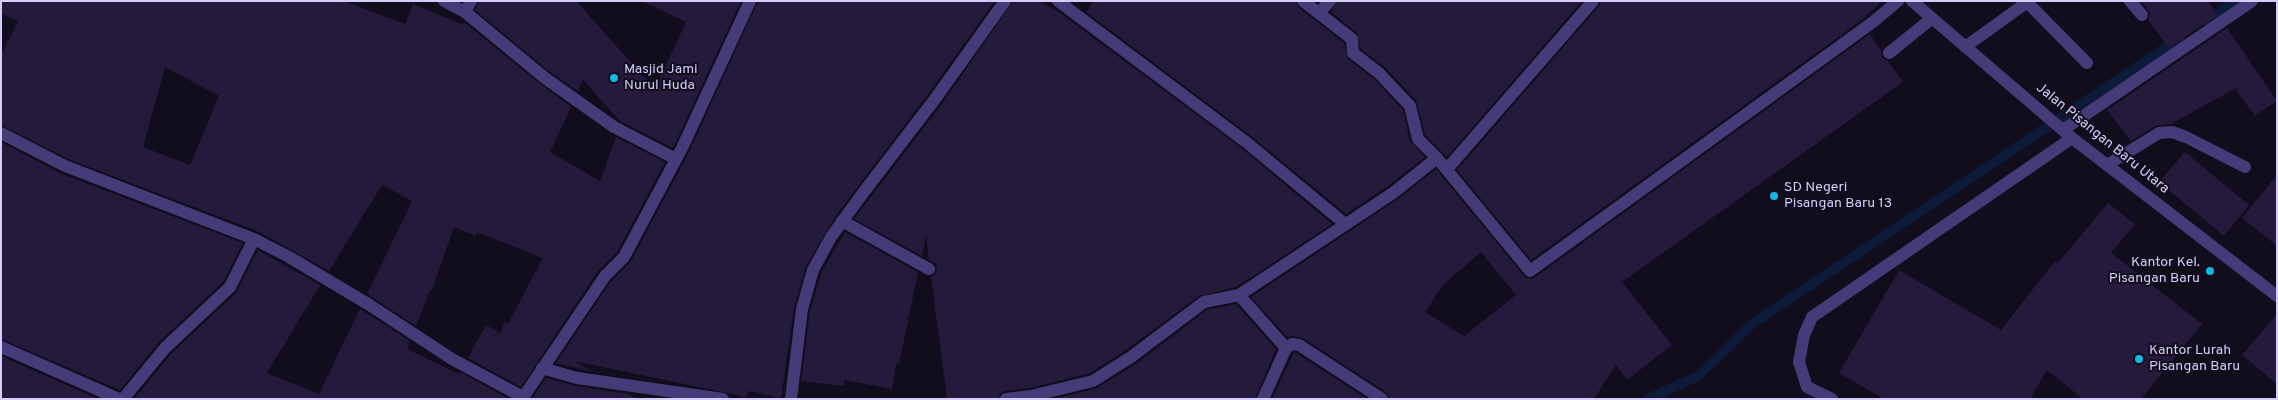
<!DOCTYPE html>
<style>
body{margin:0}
#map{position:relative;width:2278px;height:400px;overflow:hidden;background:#110d1c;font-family:Overpass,sans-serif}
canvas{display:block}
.frame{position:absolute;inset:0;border:2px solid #d6ccfb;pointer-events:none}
</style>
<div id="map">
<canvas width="2278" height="400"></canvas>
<div class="frame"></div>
</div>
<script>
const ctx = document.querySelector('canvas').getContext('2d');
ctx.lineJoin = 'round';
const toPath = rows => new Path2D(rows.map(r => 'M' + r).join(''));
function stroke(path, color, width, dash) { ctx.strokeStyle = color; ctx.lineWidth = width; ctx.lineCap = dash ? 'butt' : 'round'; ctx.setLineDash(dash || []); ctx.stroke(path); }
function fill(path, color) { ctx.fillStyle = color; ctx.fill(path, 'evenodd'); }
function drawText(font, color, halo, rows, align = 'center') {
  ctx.font = font + ' Overpass,sans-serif'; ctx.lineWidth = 4; ctx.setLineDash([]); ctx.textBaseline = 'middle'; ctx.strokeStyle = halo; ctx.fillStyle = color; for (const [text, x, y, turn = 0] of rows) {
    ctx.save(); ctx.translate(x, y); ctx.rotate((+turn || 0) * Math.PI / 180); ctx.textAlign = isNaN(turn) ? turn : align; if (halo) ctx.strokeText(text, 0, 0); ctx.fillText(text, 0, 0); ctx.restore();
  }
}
const stream = toPath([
 [2206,21,2235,1],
 [1648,399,1698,376,1752,324,2179,39]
]);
const building = toPath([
 [1,1,344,1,405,24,413,4,463,25,464,22,540,84,571,107,550,152,600,181,616,137,665,162,617,252,598,271,521,387,468,358,486,325,500,333,505,322,508,324,543,258,477,232,476,236,454,227,432,290,430,290,416,326,367,294,412,201,382,185,329,271,257,231,68,159,1,125,1,55,18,21,1,14],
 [165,67,219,96,190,165,143,147],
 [479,1,576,1,655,89,686,22,642,1,741,1,673,148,620,121,583,80,578,91,550,72,475,10],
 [758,1,995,1,928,94,835,217,806,266,794,308,781,398,748,391,747,397,574,361,593,372,556,363,611,281,631,261,689,152],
 [1013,1,1039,1,1059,12,1241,148,1332,224,1236,287,1199,296,1126,350,1090,373,1030,388,1005,391,1001,393,998,399,947,399,931,277,936,273,937,268,936,264,929,260,926,235,922,256,854,219,942,104],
 [1093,1,1295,1,1298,7,1344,43,1348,59,1374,79,1403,110,1410,141,1425,157,1388,186,1346,214,1251,136,1086,12],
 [1338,1,1582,1,1447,157,1425,135,1416,100,1385,67,1361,49,1357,33,1331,12],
 [1601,1,1882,1,1863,19,1531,260,1457,170,1599,6],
 [2141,1,2208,1,2217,15,2169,48,2148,20,2150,13],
 [2227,28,2277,101,2255,116,2236,90,2238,87,2171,124,2155,126,2131,141,2107,110],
 [1870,34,1881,51,1882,58,1888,61,1903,82,1622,282,1672,345,1627,380,1616,365,1594,399,1390,399,1386,392,1303,338,1293,336,1287,337,1251,297,1397,200,1436,169,1524,276,1527,279,1534,278],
 [1481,252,1516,295,1464,336,1425,312,1443,285],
 [1,142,62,174,243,243,223,282,159,342,120,390,1,339],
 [2185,152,2249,205,2224,236,2159,182],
 [2277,175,2277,246,2242,218],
 [2108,203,2135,224,2111,253,2202,324,2141,399,2083,399,2047,370,2030,399,1884,399,1839,373,1899,270,2001,330,2055,261,2058,263],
 [845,232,918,272,899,364,896,363,892,389,844,380,844,386,801,381,810,311,821,273],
 [258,250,320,285,267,373,319,394,360,309,410,341,407,349,459,374,460,372,509,399,134,399,171,354,236,293],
 [1236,304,1276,349,1255,399,1054,399,1097,388,1136,364,1207,310],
 [2277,314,2277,384,2242,355],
 [1294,352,1296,353,1367,399,1272,399],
 [1,356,98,399,1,399],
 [546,378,576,386,628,394,637,399,532,399]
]);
const minor = toPath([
 [444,1,465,12],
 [471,1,465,12,545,78,614,127,676,159],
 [1058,1,1246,142,1344,223],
 [1912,1,2072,138,2277,296],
 [2130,1,2142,15],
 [2027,2,2087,63],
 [1319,13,1330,1],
 [1965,47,2029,1],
 [1889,53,1931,19],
 [2063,130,2252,1],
 [1,133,65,166,254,239,289,257,368,304,452,359,523,397],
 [1437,158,1530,271,1873,22,1898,1],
 [2107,165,2159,133,2172,132,2186,137,2245,167],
 [1447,169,1593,1],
 [842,221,929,269],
 [1239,295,1286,348],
 [1,347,119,399],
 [542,368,577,378,723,399],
 [123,399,165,348,230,287,254,239],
 [522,399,605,276,624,257,682,148,750,1],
 [791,399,802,309,813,270,831,237,863,193,935,99,1005,1],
 [1006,399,1031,396,1093,381,1131,357,1204,302,1239,295,1393,193,1437,158,1418,139,1410,106,1379,73,1353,53,1352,39,1303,1],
 [1263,399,1286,348,1292,344,1299,345,1382,399],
 [1832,399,1807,387,1799,362,1804,335,1812,317,2072,138]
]);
const markers = [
 [614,78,5,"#11b9e3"],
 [1774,196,5,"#11b9e3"],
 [2210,271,5,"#11b9e3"],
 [2139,359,5,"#11b9e3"]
];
const poiNames = [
 ["Masjid Jami",624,70],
 ["Nurul Huda",624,86],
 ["SD Negeri",1784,188],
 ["Pisangan Baru 13",1784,204],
 ["Kantor Kel.",2200,263,"right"],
 ["Pisangan Baru",2200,279,"right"],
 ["Kantor Lurah",2149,351],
 ["Pisangan Baru",2149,367]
];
const streetNames = [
 ["Jalan Pisangan Baru Utara",2102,139,39]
];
stroke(stream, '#0e1a3a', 10);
fill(building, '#241a3c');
stroke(minor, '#443b78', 12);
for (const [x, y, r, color] of markers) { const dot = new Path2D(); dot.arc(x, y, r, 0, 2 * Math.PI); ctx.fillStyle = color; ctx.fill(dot); stroke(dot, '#110d1c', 2); }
drawText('14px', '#d6ccfb', '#110d1c', poiNames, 'left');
drawText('14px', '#d6ccfb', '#110d1c', streetNames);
</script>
